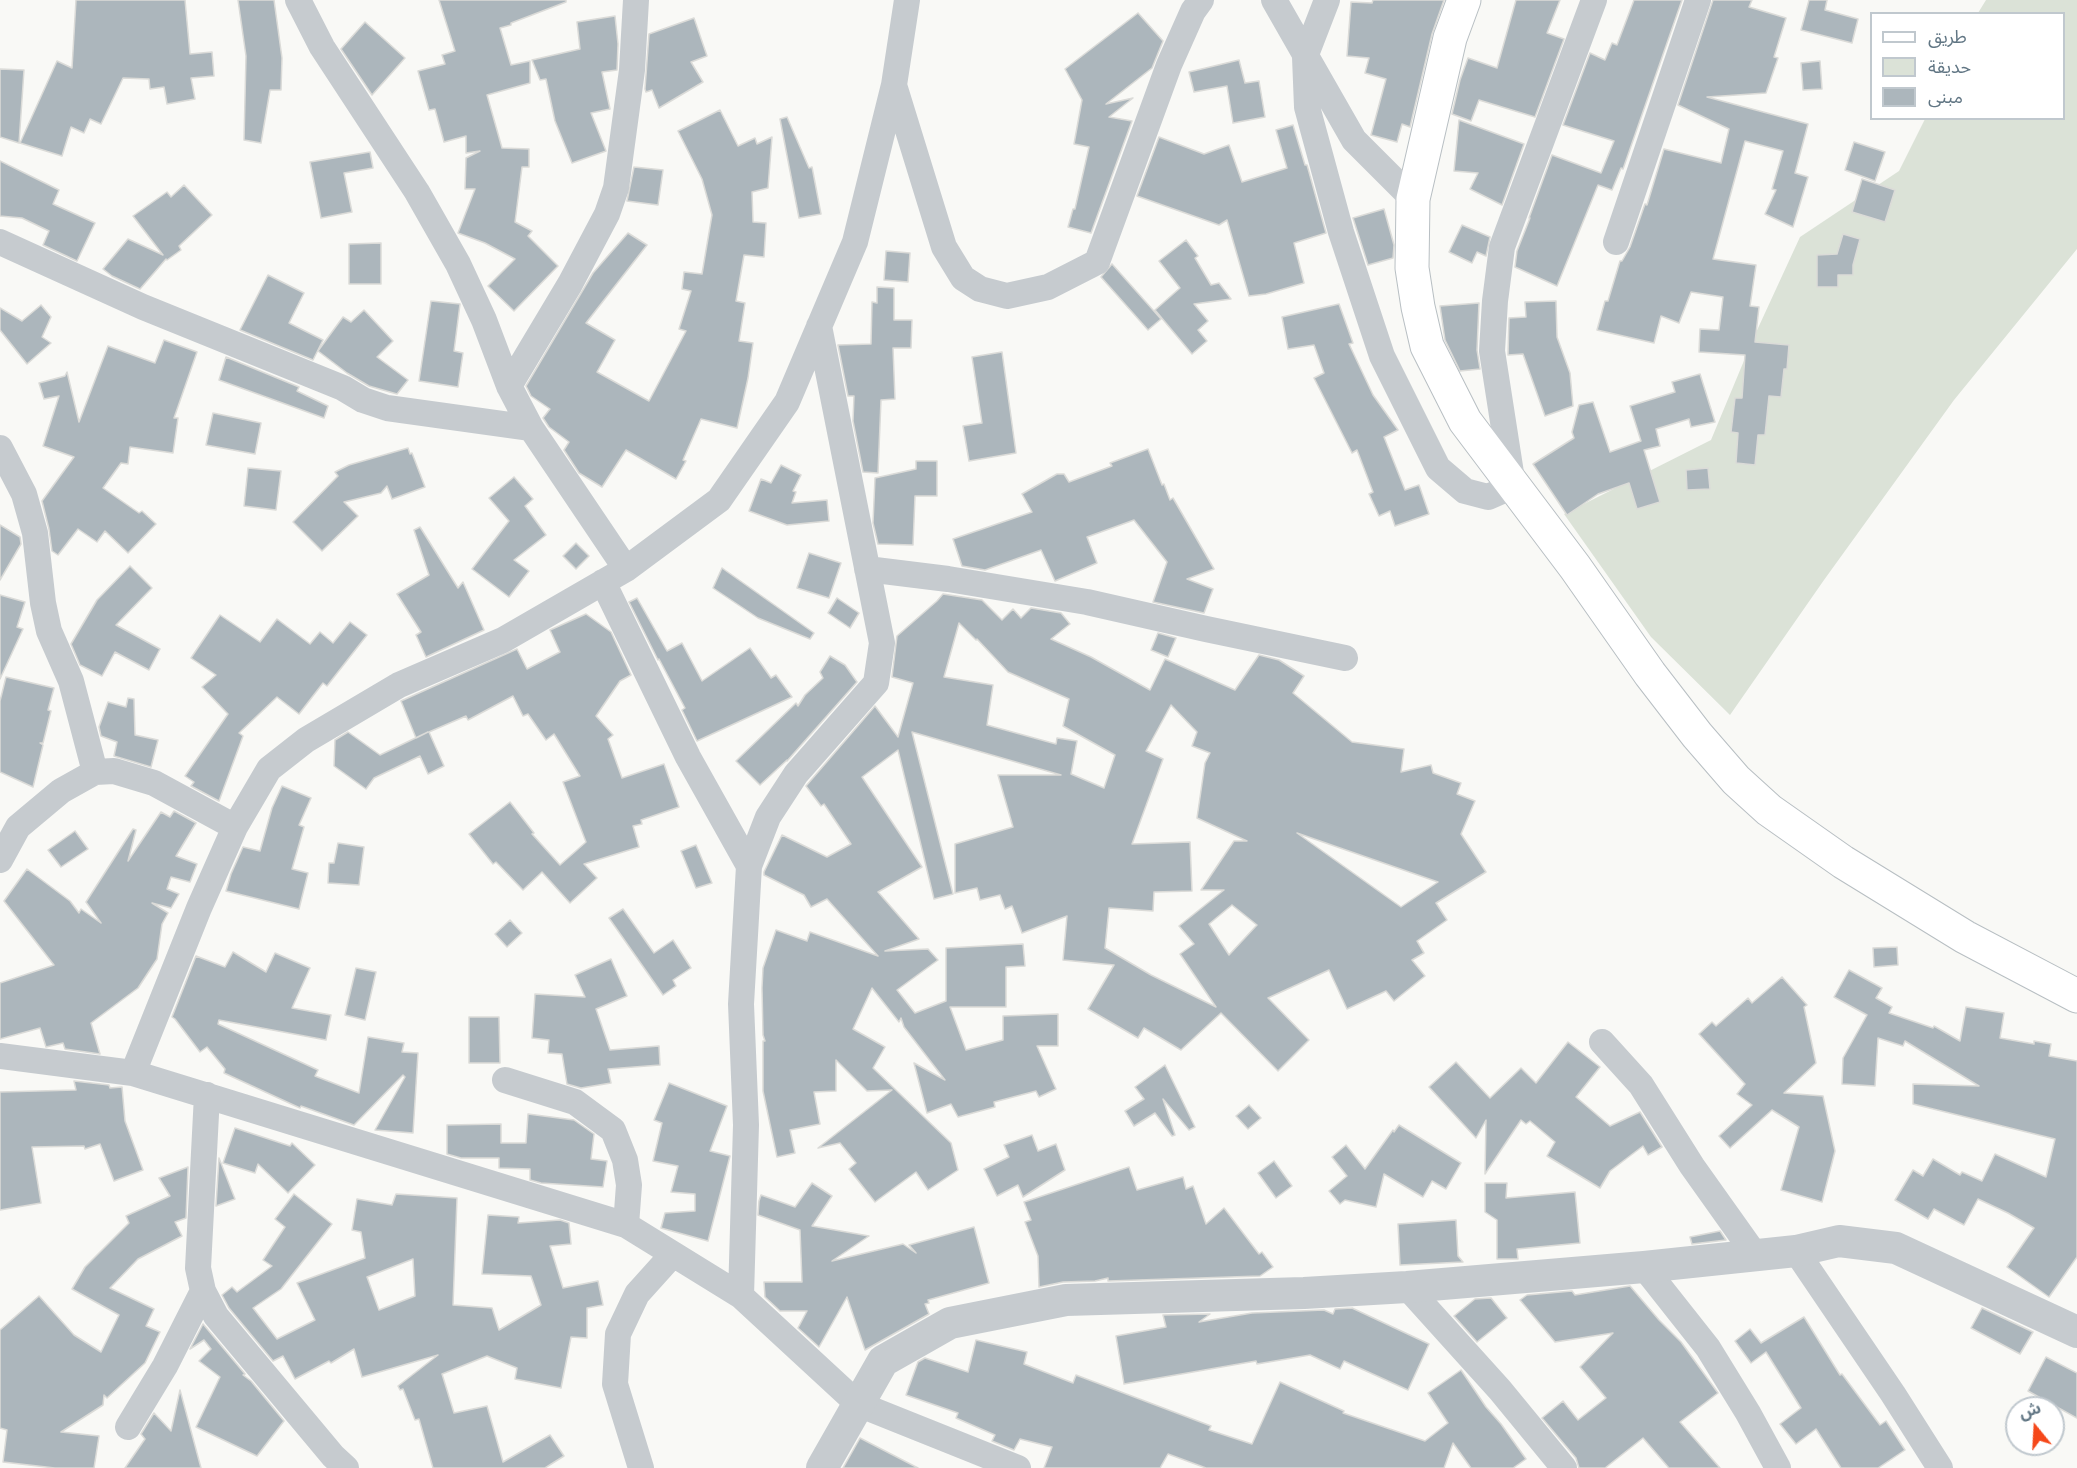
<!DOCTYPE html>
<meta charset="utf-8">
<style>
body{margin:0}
#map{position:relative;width:2077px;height:1468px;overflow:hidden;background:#f9f9f6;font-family:"Fira Sans","Noto Sans Arabic",sans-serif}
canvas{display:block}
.legend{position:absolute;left:1870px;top:12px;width:195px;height:108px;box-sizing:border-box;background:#fff;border:2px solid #c0c8ce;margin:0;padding:8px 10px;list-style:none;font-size:18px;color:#617684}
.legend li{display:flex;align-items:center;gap:12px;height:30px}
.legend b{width:30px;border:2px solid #c0c8ce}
.north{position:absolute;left:2005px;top:1396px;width:60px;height:60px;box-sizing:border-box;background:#fff;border:2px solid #c0c8ce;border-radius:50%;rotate:342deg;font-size:16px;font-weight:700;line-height:24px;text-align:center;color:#617684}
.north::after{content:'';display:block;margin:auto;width:21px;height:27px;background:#f5481a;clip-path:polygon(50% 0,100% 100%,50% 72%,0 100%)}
</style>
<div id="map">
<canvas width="2077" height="1468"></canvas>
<ul class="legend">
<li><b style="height:8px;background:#fff"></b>طريق</li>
<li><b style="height:16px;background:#dbe2d7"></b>حديقة</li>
<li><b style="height:16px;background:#acb6bc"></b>مبنى</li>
</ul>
<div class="north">ش</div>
</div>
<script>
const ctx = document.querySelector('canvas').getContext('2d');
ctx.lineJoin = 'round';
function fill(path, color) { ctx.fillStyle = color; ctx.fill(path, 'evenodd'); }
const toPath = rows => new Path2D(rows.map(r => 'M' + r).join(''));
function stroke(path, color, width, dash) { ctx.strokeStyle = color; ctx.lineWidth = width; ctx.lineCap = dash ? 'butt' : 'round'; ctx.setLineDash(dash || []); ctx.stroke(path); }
const green = toPath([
 [1986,0,2077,0,2077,249,1954,400,1824,580,1730,715,1651,637,1564,514,1711,440,1753,339,1800,237,1899,171,1925,119,2064,118,2064,14,1978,13]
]);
const building = toPath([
 [76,0,185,0,190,54,212,52,214,76,191,78,195,99,167,104,164,87,150,89,149,79,123,78,101,124,90,119,84,133,71,127,62,156,20,143,57,61,72,68,76,0],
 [238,0,274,0,282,58,281,90,270,90,261,143,244,140,246,56,238,0],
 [439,0,566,0,566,2,511,23,511,25,500,28,511,65,530,61,530,83,487,95,502,148,529,149,529,167,522,167,515,222,532,231,528,236,558,266,514,311,488,286,515,259,485,243,458,233,475,189,465,189,466,158,480,151,466,153,466,136,444,142,435,109,429,110,418,71,445,64,442,55,455,51,439,0],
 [1373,0,1444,0,1432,34,1410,127,1402,124,1397,142,1371,135,1386,79,1365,73,1369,58,1347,56,1351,2,1372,3,1373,0],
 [1516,0,1560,0,1547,33,1564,39,1535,117,1479,100,1471,121,1452,114,1460,80,1468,58,1497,68,1516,0],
 [1634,0,1682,0,1623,169,1621,168,1612,190,1598,185,1557,286,1515,267,1517,251,1530,218,1529,218,1552,155,1601,173,1614,141,1563,125,1590,53,1605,60,1612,43,1617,45,1634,0],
 [1713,0,1752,0,1749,7,1786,18,1774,57,1778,58,1766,93,1707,97,1808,124,1795,173,1808,177,1793,227,1765,214,1776,190,1772,189,1783,151,1745,141,1713,259,1756,265,1750,306,1759,307,1755,342,1789,345,1787,369,1784,369,1781,397,1769,396,1765,435,1758,435,1755,465,1736,463,1738,433,1731,432,1735,398,1742,398,1745,355,1699,352,1700,329,1719,330,1723,297,1691,292,1679,323,1661,316,1654,343,1597,330,1605,301,1608,301,1620,261,1622,261,1630,247,1645,204,1647,205,1664,149,1721,163,1729,129,1678,105,1713,0],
 [1809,0,1827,0,1825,10,1858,19,1852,43,1801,30,1809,0],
 [1138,13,1163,41,1152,68,1106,104,1133,98,1109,117,1132,121,1091,233,1068,227,1073,209,1075,209,1089,147,1074,144,1082,100,1065,69,1138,13],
 [615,16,618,44,617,70,602,72,610,109,591,113,606,151,572,163,555,121,546,79,540,80,532,60,580,49,577,22,615,16],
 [694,18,707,56,691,62,703,82,659,108,652,90,646,92,645,89,649,34,694,18],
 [365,22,405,58,372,95,341,49,365,22],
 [1239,60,1245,83,1259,81,1265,117,1233,123,1227,86,1194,92,1189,72,1239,60],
 [1820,61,1822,89,1803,90,1801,63,1820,61],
 [0,69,24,70,19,143,0,137,0,69],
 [720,110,738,146,755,138,757,144,772,137,768,188,752,192,753,222,766,223,764,257,744,255,736,301,745,303,739,341,753,343,748,378,737,428,701,419,683,460,686,461,676,479,626,450,602,487,579,473,564,450,569,442,549,427,543,418,550,409,531,396,526,386,593,273,628,233,647,245,586,323,615,340,597,372,649,401,686,331,679,329,691,291,682,289,684,272,702,274,712,215,702,179,678,131,720,110],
 [787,117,809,168,812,167,821,214,799,218,780,119,787,117],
 [1459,120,1524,144,1502,205,1470,189,1478,173,1454,171,1459,120],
 [1293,125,1305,165,1307,165,1326,233,1294,243,1304,283,1266,294,1249,296,1227,220,1219,225,1137,196,1159,137,1204,154,1229,145,1242,182,1287,168,1276,130,1293,125],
 [1854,142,1885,152,1875,181,1845,170,1854,142],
 [370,152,373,168,344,173,352,212,321,218,310,162,370,152],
 [0,161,59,190,53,204,95,223,77,261,43,245,49,231,22,218,0,216,0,161],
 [634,167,663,170,658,205,627,201,634,167],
 [1862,179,1895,190,1885,222,1852,212,1862,179],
 [184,185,212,215,179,246,181,250,167,260,166,259,140,289,112,276,103,269,128,239,163,255,133,216,167,192,171,197,184,185],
 [1384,209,1394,245,1393,258,1368,265,1353,218,1384,209],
 [1462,225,1490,237,1486,256,1477,252,1472,263,1449,252,1462,225],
 [1843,234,1860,239,1853,265,1853,275,1838,275,1838,287,1817,287,1817,255,1837,254,1843,234],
 [1186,240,1198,256,1195,258,1211,285,1219,283,1231,299,1194,304,1208,321,1198,330,1207,341,1192,354,1155,310,1180,288,1159,261,1186,240],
 [381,243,381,284,349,284,349,244,381,243],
 [886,251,910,253,908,282,884,280,886,251],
 [1112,264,1161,319,1148,330,1101,277,1112,264],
 [268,275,304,293,289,323,323,340,313,360,240,330,268,275],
 [877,287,894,288,894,320,912,320,911,348,893,348,895,399,881,400,878,473,863,472,853,421,854,396,848,396,838,345,871,344,872,302,877,303,877,287],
 [431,301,460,304,454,351,463,353,458,387,419,381,431,301],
 [1556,301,1557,337,1570,373,1573,406,1545,416,1523,354,1508,355,1509,318,1526,317,1525,302,1556,301],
 [1479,303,1477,350,1480,369,1460,371,1445,340,1440,306,1479,303],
 [1339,304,1353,343,1349,344,1373,395,1398,430,1384,437,1405,490,1419,485,1429,514,1395,526,1390,511,1379,516,1369,494,1373,492,1357,450,1352,453,1314,378,1324,373,1314,345,1288,349,1282,317,1339,304],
 [41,305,51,317,42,337,51,343,27,364,0,330,0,308,22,321,41,305],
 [364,310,393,341,377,357,408,380,397,394,369,386,347,373,318,351,343,317,351,322,364,310],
 [164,340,197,352,174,418,178,418,173,453,130,447,128,464,121,463,103,488,139,513,142,511,156,524,128,553,105,531,97,542,78,529,58,555,52,551,49,529,42,501,74,457,43,446,59,396,44,399,39,383,65,376,67,372,79,422,108,346,155,363,164,340],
 [1002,352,1016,453,969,461,963,426,982,423,972,357,1002,352],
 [226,357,299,387,297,391,328,406,324,418,219,380,226,357],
 [1700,374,1715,422,1691,427,1689,419,1656,429,1660,446,1644,450,1660,502,1637,509,1629,483,1598,494,1567,515,1533,464,1574,438,1572,432,1579,405,1593,402,1610,452,1641,441,1630,406,1675,392,1672,382,1700,374],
 [213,413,261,423,255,454,206,445,213,413],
 [408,448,410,454,412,453,425,487,392,499,387,486,381,493,344,502,358,516,322,551,293,522,338,476,335,472,349,465,408,448],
 [1148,449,1162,485,1164,484,1170,500,1173,498,1214,569,1187,579,1213,589,1204,613,1153,602,1167,562,1134,520,1087,537,1097,563,1055,581,1041,550,985,570,962,566,953,539,1032,512,1022,494,1057,474,1064,474,1069,482,1112,466,1110,463,1148,449],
 [916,461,937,461,937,496,915,496,913,545,878,544,873,523,875,478,916,469,916,461],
 [781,465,801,475,793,491,796,492,792,503,827,500,829,521,787,525,749,511,761,479,771,483,781,465],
 [248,468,281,471,276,510,244,506,248,468],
 [1708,468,1710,489,1687,490,1686,470,1708,468],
 [514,477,533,499,525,506,546,535,514,560,529,571,509,597,472,569,509,521,489,498,514,477],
 [0,525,20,537,21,544,0,580,0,525],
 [420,527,458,588,463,582,484,630,426,657,416,635,421,632,397,594,429,575,414,530,420,527],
 [576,543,589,556,576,569,563,556,576,543],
 [809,553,841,563,829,598,797,588,809,553],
 [130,566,152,588,116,625,160,649,149,670,115,652,102,676,80,665,71,644,97,600,130,566],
 [722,568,814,633,810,639,758,618,713,588,722,568],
 [943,594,982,600,1002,620,1013,609,1021,618,1031,608,1061,613,1070,624,1051,639,1091,657,1150,690,1165,659,1235,690,1259,655,1279,660,1304,676,1293,693,1352,742,1404,749,1401,772,1431,765,1433,773,1461,783,1457,794,1475,801,1461,834,1486,872,1436,903,1447,920,1417,941,1424,953,1412,960,1425,976,1394,1001,1386,991,1347,1009,1329,970,1268,998,1309,1040,1278,1071,1221,1013,1181,1050,1144,1028,1138,1038,1088,1009,1114,965,1063,960,1067,916,1022,933,1012,906,1005,909,1000,895,980,900,977,888,955,893,955,844,1013,827,998,775,1061,775,912,732,953,894,934,899,898,750,862,777,922,867,878,892,919,939,885,951,928,949,938,960,897,990,915,1013,946,1001,946,948,1023,944,1025,966,1006,967,1006,1007,950,1007,966,1050,1003,1040,1003,1016,1058,1014,1058,1046,1037,1046,1056,1089,1039,1097,1036,1091,994,1102,995,1107,958,1117,951,1104,927,1113,914,1063,945,1080,904,1027,901,1018,899,1022,872,988,853,1029,885,1047,873,1068,951,1143,958,1170,928,1190,916,1172,875,1202,849,1169,856,1163,840,1143,818,1148,892,1090,867,1091,836,1060,836,1091,814,1092,820,1124,790,1130,795,1153,777,1157,763,1091,763,1041,765,1041,763,1035,762,988,763,968,776,930,807,941,810,932,878,956,827,899,811,907,804,895,764,875,764,872,782,835,827,857,851,844,824,804,821,806,806,786,875,706,898,737,913,683,892,677,897,636,937,601,943,594],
 [959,623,976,640,977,639,1008,672,1069,699,1063,726,1115,755,1104,788,1071,774,1077,741,1057,738,1056,744,987,725,993,685,944,677,959,623],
 [1171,705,1197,732,1192,746,1210,753,1205,763,1197,818,1247,841,1234,841,1201,890,1224,890,1179,926,1194,944,1180,954,1216,1007,1151,975,1105,948,1109,908,1153,911,1154,892,1192,891,1190,842,1132,844,1163,759,1146,751,1171,705],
 [1297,833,1438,882,1401,907,1297,833],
 [1232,905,1257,925,1229,955,1209,924,1232,905],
 [0,595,25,602,17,627,23,629,0,679,0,595],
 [637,598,667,651,682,643,702,681,750,648,771,678,776,675,792,697,697,741,682,710,685,708,659,659,658,660,629,602,637,598],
 [837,598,859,613,850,628,828,613,837,598],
 [586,614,611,632,631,675,620,681,596,716,613,735,608,739,622,778,664,764,679,807,641,820,642,824,633,826,639,847,584,864,597,878,570,903,542,872,523,890,496,862,493,864,469,834,510,802,534,833,532,834,560,865,586,842,563,782,580,776,554,734,546,740,528,714,523,716,513,696,468,720,466,716,429,732,444,766,428,774,420,756,374,778,366,789,334,766,335,740,348,732,380,755,428,732,416,738,401,701,517,649,527,669,560,652,550,630,586,614],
 [220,615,260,642,277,619,310,644,320,632,333,643,350,622,367,635,327,686,323,683,299,714,277,697,239,733,243,736,219,801,191,786,194,782,185,776,228,714,202,687,216,675,191,658,220,615],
 [1158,633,1176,638,1168,657,1151,650,1158,633],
 [830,656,845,665,857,682,787,761,787,760,760,785,736,761,796,703,798,706,805,695,823,678,820,672,830,656],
 [6,677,54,688,48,710,51,711,43,743,40,743,43,745,33,787,0,772,0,701,6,677],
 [128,698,134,699,135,735,158,740,151,767,114,756,117,742,101,736,99,727,108,702,126,707,128,698],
 [282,786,311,798,299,825,304,827,292,869,308,873,299,909,226,891,231,874,243,847,260,851,272,808,282,786],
 [174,811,196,823,176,856,197,864,190,882,171,877,167,889,179,894,171,908,152,903,168,913,162,924,157,959,138,988,91,1023,100,1054,65,1049,63,1043,46,1047,40,1028,0,1039,0,983,54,965,4,901,27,869,70,901,79,913,81,909,101,923,86,902,133,829,136,830,128,861,161,812,170,817,174,811],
 [75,831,88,849,61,867,48,850,75,831],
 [338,843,364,847,359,885,328,883,329,863,334,863,338,843],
 [696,845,712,883,696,888,681,851,696,845],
 [623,909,654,953,673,940,691,968,673,980,676,986,663,995,609,918,623,909],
 [510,920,522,933,507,947,495,934,510,920],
 [1897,947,1898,965,1874,967,1873,948,1897,947],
 [233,952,266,972,275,953,310,968,292,1008,331,1015,326,1040,219,1020,218,1024,318,1070,315,1076,359,1093,368,1037,404,1043,402,1052,418,1053,413,1133,375,1130,405,1077,403,1075,354,1125,301,1106,300,1108,224,1073,225,1069,207,1047,200,1052,175,1019,172,1017,196,956,225,967,233,952],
 [611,959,627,996,596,1009,610,1050,659,1046,660,1065,608,1069,611,1083,581,1088,567,1084,562,1054,548,1053,549,1040,532,1038,535,994,585,997,575,975,611,959],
 [356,968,376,972,365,1020,345,1015,356,968],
 [1849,970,1882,988,1876,998,1892,1007,1889,1013,1933,1028,1934,1026,1960,1041,1966,1007,2004,1013,2000,1038,2034,1044,2034,1041,2051,1044,2049,1056,2077,1061,2077,1257,2049,1297,2007,1267,2034,1228,2008,1213,1978,1199,1964,1225,1934,1209,1928,1219,1895,1200,1913,1170,1923,1176,1933,1159,1960,1175,1962,1172,1982,1181,1995,1154,2046,1177,2055,1139,1913,1104,1913,1084,1979,1086,1905,1041,1903,1046,1878,1038,1875,1086,1842,1084,1843,1058,1867,1015,1834,997,1849,970],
 [1782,977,1807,1005,1804,1007,1816,1063,1784,1093,1823,1096,1835,1151,1822,1202,1781,1190,1799,1127,1772,1110,1730,1148,1719,1136,1752,1105,1737,1094,1745,1084,1699,1034,1712,1022,1716,1026,1748,998,1752,1003,1782,977],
 [469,1017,499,1017,500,1063,469,1063,469,1017],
 [1568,1042,1600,1067,1576,1097,1610,1126,1640,1112,1662,1147,1648,1155,1643,1146,1610,1171,1600,1188,1547,1156,1555,1142,1530,1121,1526,1124,1521,1120,1485,1174,1486,1120,1476,1138,1429,1087,1456,1062,1490,1098,1521,1068,1536,1083,1568,1042],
 [1165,1065,1195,1127,1189,1130,1163,1099,1175,1135,1172,1136,1155,1113,1134,1126,1125,1111,1144,1099,1135,1087,1165,1065],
 [74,1081,109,1085,110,1088,122,1087,125,1121,143,1170,114,1181,100,1144,85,1149,84,1146,32,1147,41,1203,0,1210,0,1092,76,1090,74,1081],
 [669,1083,727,1106,710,1151,730,1156,708,1241,661,1228,665,1213,695,1211,695,1194,671,1192,678,1166,653,1161,662,1123,654,1120,669,1083],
 [1249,1105,1261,1118,1248,1129,1236,1116,1249,1105],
 [528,1114,574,1120,594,1134,591,1159,607,1161,603,1187,541,1183,530,1180,530,1169,499,1168,499,1158,461,1158,447,1154,447,1125,501,1124,501,1143,526,1143,528,1114],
 [1399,1125,1461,1163,1446,1189,1432,1181,1423,1197,1384,1174,1376,1207,1345,1200,1340,1204,1329,1191,1347,1176,1332,1157,1346,1145,1365,1169,1393,1130,1394,1132,1399,1125],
 [235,1128,290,1146,292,1143,315,1165,288,1193,258,1164,255,1173,223,1163,235,1128],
 [1032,1135,1038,1151,1056,1144,1065,1170,1023,1197,1018,1185,997,1196,984,1169,1009,1157,1004,1145,1032,1135],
 [219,1158,235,1199,216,1206,219,1158],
 [1274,1161,1292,1186,1276,1198,1258,1173,1274,1161],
 [188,1167,186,1218,175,1222,182,1236,138,1259,110,1288,154,1309,146,1326,160,1332,145,1363,107,1398,104,1395,103,1405,61,1432,99,1436,94,1468,55,1468,3,1462,7,1430,0,1428,0,1330,39,1296,74,1335,101,1352,119,1315,72,1289,85,1267,129,1223,126,1216,170,1196,159,1178,188,1167],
 [1129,1167,1137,1190,1183,1177,1186,1189,1193,1186,1206,1224,1224,1208,1259,1254,1262,1252,1273,1267,1260,1276,1108,1281,1108,1278,1095,1281,1063,1282,1039,1287,1038,1256,1025,1222,1031,1220,1024,1202,1129,1167],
 [812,1183,832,1196,812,1226,869,1236,832,1261,903,1244,916,1253,909,1245,974,1227,989,1283,928,1300,929,1303,925,1304,929,1314,865,1350,847,1297,819,1347,798,1328,807,1311,780,1311,765,1297,764,1282,802,1282,800,1230,758,1215,759,1201,761,1195,795,1207,812,1183],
 [1485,1183,1507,1183,1506,1198,1575,1192,1580,1243,1517,1249,1518,1259,1497,1259,1497,1220,1485,1212,1485,1183],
 [294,1194,332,1224,281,1289,253,1308,277,1339,315,1320,297,1283,365,1258,361,1232,352,1230,357,1199,392,1205,396,1194,457,1198,453,1305,492,1308,499,1330,541,1305,531,1276,482,1274,488,1215,519,1217,518,1223,560,1220,569,1223,571,1244,550,1246,563,1288,598,1281,603,1305,587,1308,587,1338,571,1337,561,1388,515,1379,517,1368,487,1356,442,1374,454,1413,487,1406,503,1462,550,1435,564,1456,545,1468,433,1468,419,1419,415,1420,403,1389,400,1390,398,1386,438,1355,362,1377,354,1349,331,1363,329,1361,295,1379,283,1356,273,1361,229,1308,222,1295,232,1287,237,1292,272,1266,263,1260,285,1227,275,1219,294,1194],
 [413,1259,415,1296,379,1310,367,1277,413,1259],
 [1456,1220,1458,1256,1463,1262,1400,1265,1398,1224,1456,1220],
 [1720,1231,1726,1240,1692,1244,1690,1237,1720,1231],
 [1630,1286,1659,1320,1681,1342,1718,1393,1680,1422,1720,1468,1669,1468,1643,1438,1605,1468,1579,1468,1576,1458,1542,1418,1563,1401,1578,1420,1606,1398,1580,1367,1613,1333,1555,1342,1520,1300,1527,1295,1572,1291,1575,1295,1630,1286],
 [1491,1298,1507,1318,1477,1342,1454,1316,1475,1299,1491,1298],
 [1352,1308,1429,1344,1408,1390,1344,1361,1340,1369,1310,1355,1257,1364,1256,1361,1124,1384,1116,1336,1166,1327,1163,1315,1210,1314,1199,1322,1252,1313,1324,1310,1333,1314,1335,1309,1352,1308],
 [1982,1308,2033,1332,2020,1354,1971,1328,1982,1308],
 [1804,1317,1840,1375,1842,1374,1880,1425,1886,1421,1905,1450,1878,1468,1841,1468,1816,1429,1796,1444,1780,1424,1801,1408,1766,1352,1751,1363,1735,1341,1750,1329,1761,1343,1804,1317],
 [203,1324,245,1374,243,1375,251,1381,284,1421,257,1456,196,1427,220,1377,199,1361,211,1349,204,1340,190,1349,203,1324],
 [976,1340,1027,1352,1024,1364,1073,1383,1076,1375,1211,1426,1209,1430,1252,1444,1280,1382,1344,1411,1343,1413,1425,1441,1448,1423,1428,1393,1461,1370,1486,1407,1501,1424,1526,1459,1513,1468,1471,1468,1453,1443,1444,1468,1206,1468,1168,1454,1160,1468,1044,1468,1052,1447,1020,1439,1014,1450,992,1441,995,1435,956,1418,958,1413,906,1395,918,1362,925,1358,968,1372,976,1340],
 [2046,1357,2077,1373,2077,1418,2028,1391,2046,1357],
 [180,1390,201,1468,125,1468,145,1439,141,1434,154,1413,171,1431,180,1390],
 [860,1438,918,1468,843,1468,860,1438]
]);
const minor = toPath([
 [298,0,322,47,417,192,458,264,484,320,509,386,531,428,626,569],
 [1274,0,1354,140,1413,199],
 [1327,0,1305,57,1307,107,1341,232,1382,356,1438,468,1465,491,1488,497,1513,486,1492,351,1495,301,1502,247,1594,0],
 [894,85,944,247,963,278,980,289,1007,296,1048,287,1097,262,1169,65,1193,11,1201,0],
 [0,242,143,307,343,388,363,400,387,408,531,428],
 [1616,242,1698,0],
 [509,386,570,284,607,214,616,188,632,70,636,0],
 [0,448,24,494,35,533,43,603,49,631,71,681,95,772],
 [867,569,948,579,1087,602,1206,629,1345,658],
 [603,582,688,757,749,866],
 [0,860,18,827,61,791,95,772,114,771,154,783,235,827],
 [1602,1042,1641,1085,1692,1166,1756,1256],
 [0,1056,133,1073,626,1225,741,1296,858,1404,1018,1468],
 [133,1073,199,908,235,827,269,769,306,740,399,685,503,640,626,569,719,500,787,402,855,242,894,85,907,0],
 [505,1080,575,1102,613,1130,625,1160,629,1185,626,1225],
 [207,1095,198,1268,203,1291,216,1316,333,1456,346,1468],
 [1796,1251,1893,1394,1940,1468],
 [1644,1267,1708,1348,1748,1413,1778,1468],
 [1407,1287,1500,1390,1564,1468],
 [741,1296,746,1125,741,1004,749,866,768,817,796,774,876,683,882,643,819,326],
 [128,1427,165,1366,203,1291],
 [641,1468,615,1384,618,1334,637,1294,673,1254]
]);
const tertiary = toPath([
 [822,1468,883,1361,950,1323,1066,1300,1304,1293,1407,1287,1644,1267,1796,1251,1839,1241,1896,1248,2077,1332]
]);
const secondary = toPath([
 [1464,0,1450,38,1413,199,1412,268,1418,307,1427,346,1465,421,1575,567,1650,674,1697,735,1736,780,1769,810,1843,862,1965,937,2077,996]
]);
fill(green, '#dbe2d7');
fill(building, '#acb6bc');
stroke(building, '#dbdbd8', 1.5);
stroke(secondary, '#b8bfc3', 35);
stroke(minor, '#c6cbcf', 26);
stroke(tertiary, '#c6cbcf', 32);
stroke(secondary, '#fff', 33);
</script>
